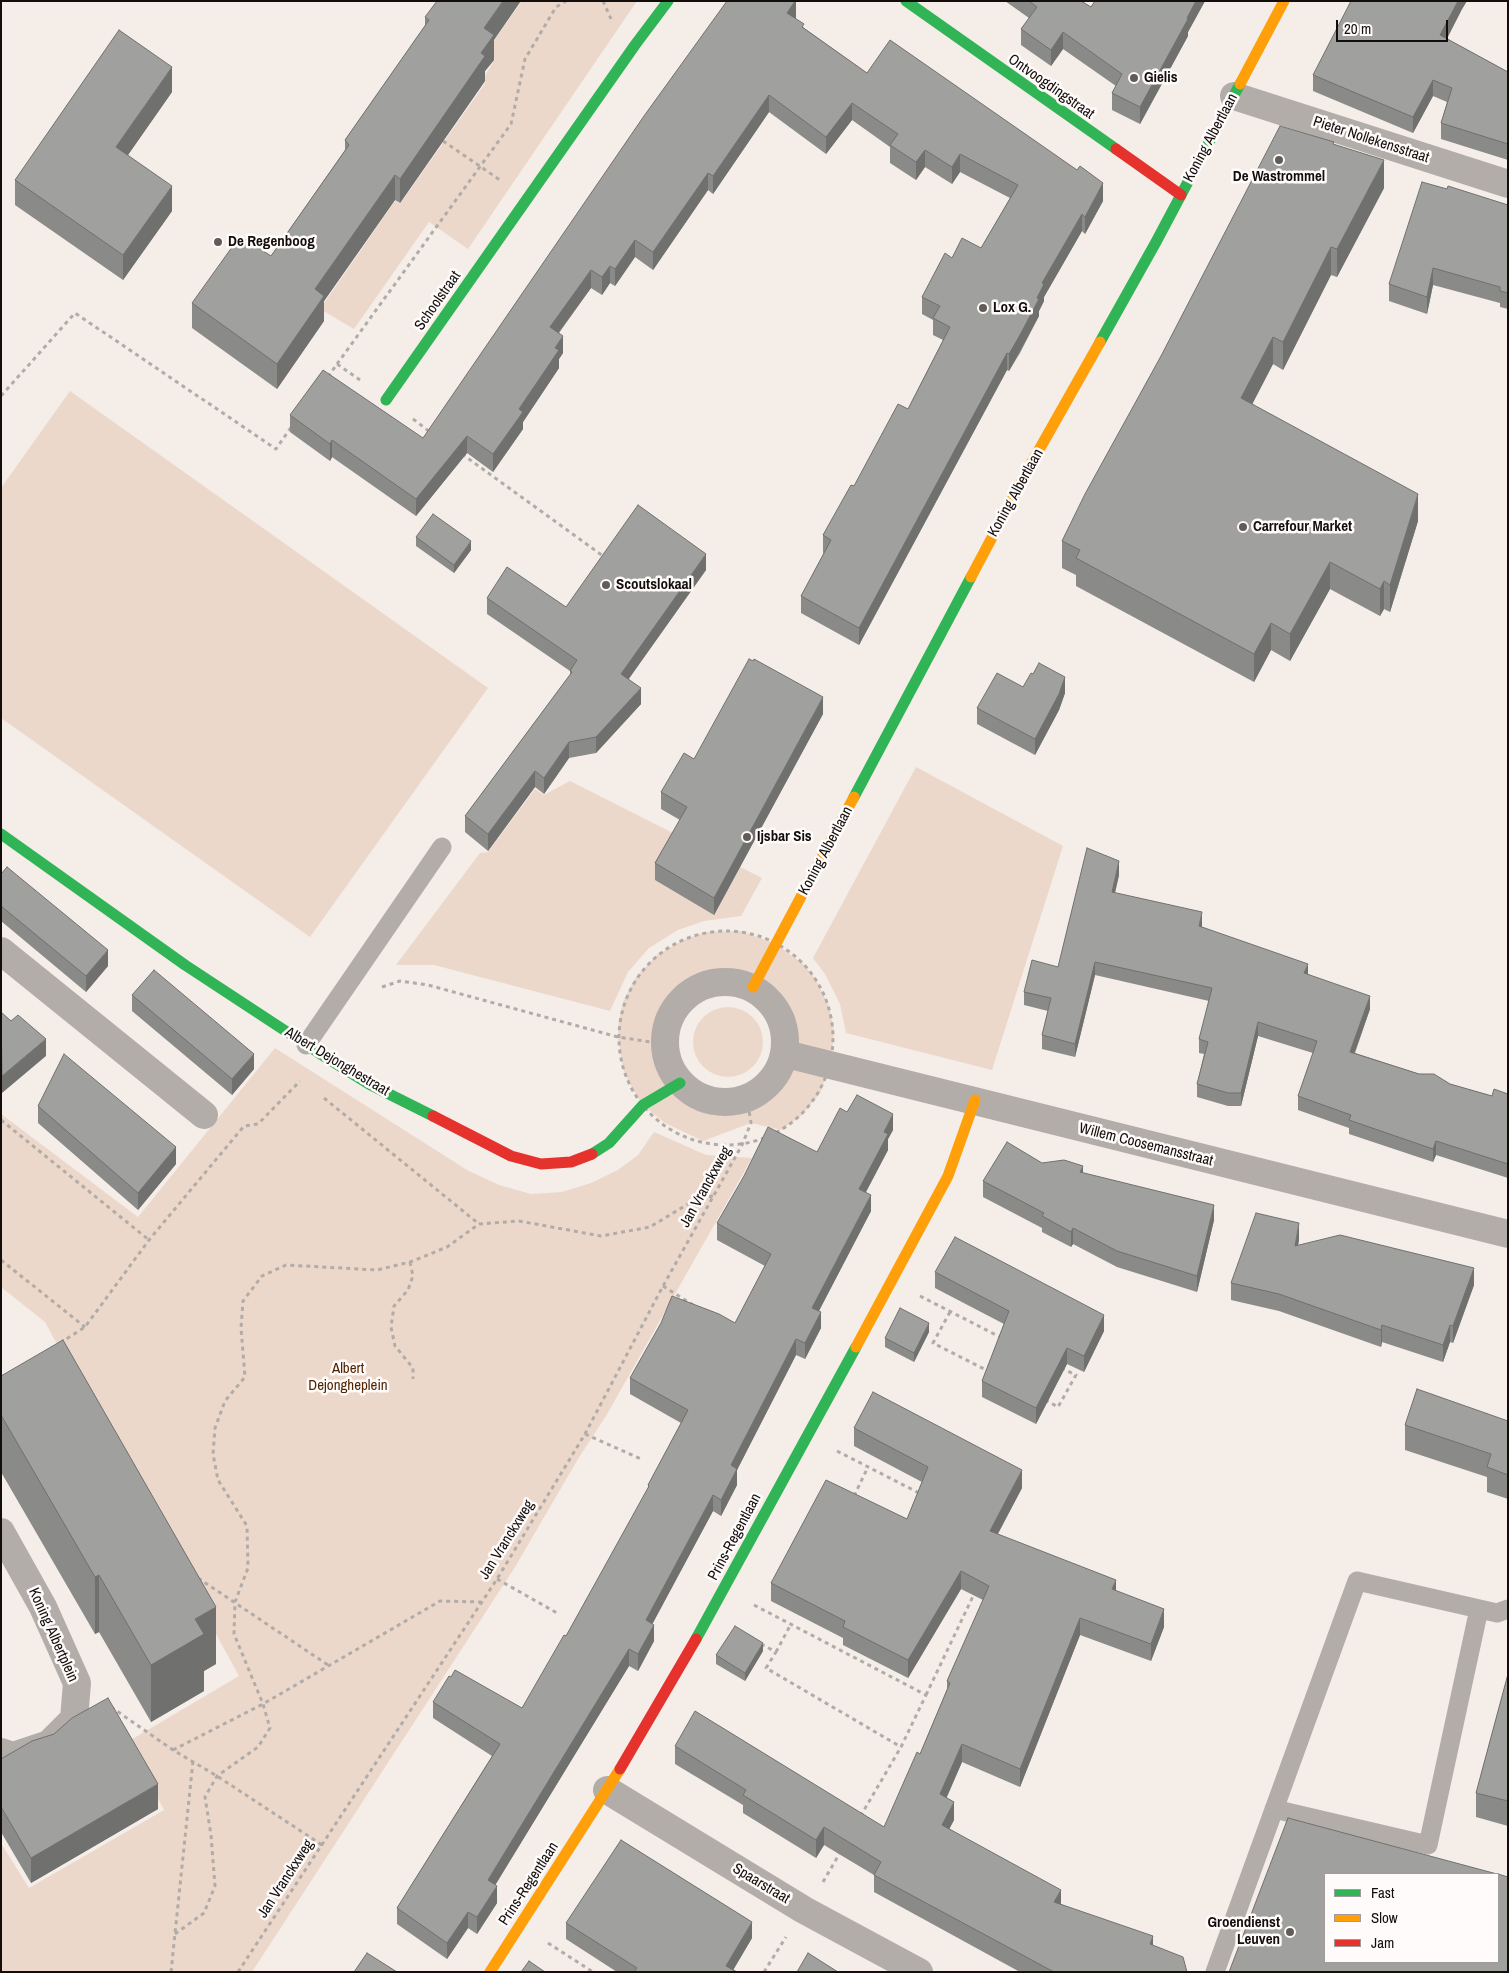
<!DOCTYPE html>
<style>
body{margin:0}
#map{position:relative;width:1509px;height:1973px;overflow:hidden;background:#f4ede8;font-family:"Archivo Narrow",sans-serif}
canvas{display:block}
.frame{position:absolute;inset:0;border:2px solid #130e0c;pointer-events:none}
.legend{position:absolute;left:1324px;top:1873px;width:175px;height:90px;box-sizing:border-box;background:#fefbfa;border:1px solid #a09c9b;margin:0;padding:6px 9px;list-style:none;font-size:15px;color:#130e0c}
.legend li{display:flex;align-items:center;gap:10px;height:25px}
.legend b{width:25px;border:1px solid #a09c9b}
.scale{position:absolute;left:1336px;top:20px;width:112px;height:22px;box-sizing:border-box;border:2px solid #130e0c;border-top:0;padding-left:6px;font-size:15px;line-height:18px;white-space:nowrap;color:#130e0c;-webkit-text-stroke:4px #fefbfa;paint-order:stroke}
</style>
<div id="map">
<canvas width="1509" height="1973"></canvas>
<div class="frame"></div>
<ul class="legend">
<li><b style="height:6px;background:#30b455"></b>Fast</li>
<li><b style="height:6px;background:#ff9f0a"></b>Slow</li>
<li><b style="height:6px;background:#e5322d"></b>Jam</li>
</ul>
<div class="scale">20 m</div>
</div>
<script>
const ctx = document.querySelector('canvas').getContext('2d');
ctx.lineJoin = 'round';
function fill(path, color) { ctx.fillStyle = color; ctx.fill(path, 'evenodd'); }
const toPath = rows => new Path2D(rows.map(r => 'M' + r).join(''));
function stroke(path, color, width, dash) { ctx.strokeStyle = color; ctx.lineWidth = width; ctx.lineCap = dash ? 'butt' : 'round'; ctx.setLineDash(dash || []); ctx.stroke(path); }
function drawText(font, color, halo, rows, align = 'center') {
  ctx.font = font + ' "Archivo Narrow",sans-serif'; ctx.lineWidth = 5; ctx.setLineDash([]); ctx.textBaseline = 'middle'; ctx.strokeStyle = halo; ctx.fillStyle = color; for (const [text, x, y, turn = 0] of rows) {
    ctx.save(); ctx.translate(x, y); ctx.rotate((+turn || 0) * Math.PI / 180); ctx.textAlign = isNaN(turn) ? turn : align; if (halo) ctx.strokeText(text, 0, 0); ctx.fillText(text, 0, 0); ctx.restore();
  }
}
const green = toPath([
 [522,1,637,1,468,249,429,222,354,329,320,309,395,201,400,204,486,82,483,79,495,59,486,52],
 [70,391,488,688,310,937,1,718,1,488],
 [916,767,1063,846,992,1070,846,1033,840,1004,825,974,813,958],
 [570,781,762,878,741,916,704,921,678,930,649,948,628,972,610,1011,434,965,396,965,480,853,488,852,535,789,544,795],
 [741,931,776,944,802,963,815,978,829,1006,834,1031,831,1065,820,1093,802,1115,781,1130,751,1123,703,1141,665,1123,643,1105,632,1088,623,1069,618,1037,619,1020,623,1002,636,977,657,955,683,940,706,932],
 [727,981,753,987,772,1001,784,1025,786,1054,778,1074,762,1091,747,1098,718,1102,697,1096,680,1083,668,1063,664,1044,669,1018,685,996,706,984],
 '693 1042a35 35 0 1 1 70 0a35 35 0 1 1-70 0Z',
 [275,1048,467,1170,499,1185,531,1194,562,1192,591,1183,618,1170,638,1155,654,1132,706,1155,752,1158,606,1416,578,1459,515,1567,252,1972,1,1972,1,1843,29,1888,164,1810,129,1741,239,1676,45,1322,1,1287,1,1114,138,1217]
]);
const path = toPath([
 [603,1,611,19],
 [443,141,500,180],
 [337,364,511,124,525,59,556,7,566,1],
 [328,377,337,364,360,380],
 [1,396,75,313,276,449,292,426],
 [413,419,430,432],
 [462,454,603,556],
 '619 1038a107 107 0 1 1 214 0a107 107 0 1 1-214 0Z',
 [382,987,400,981,428,985,618,1037,664,1044],
 [324,1098,479,1224],
 [1,1120,149,1240],
 [1,1260,85,1327],
 [410,1262,413,1276,408,1290,394,1306,391,1327,395,1346,413,1368,413,1379],
 [663,1286,693,1305],
 [920,1296,1002,1338],
 [950,1312,933,1343,988,1371],
 [60,1343,85,1327,149,1240,244,1126,258,1124,300,1081],
 [1045,1400,1058,1407,1076,1375,1061,1368],
 [585,1434,641,1459],
 [837,1451,921,1494],
 [854,1496,868,1467],
 [198,1578,328,1665],
 [497,1579,557,1613],
 [754,1605,926,1695,901,1747,860,1817],
 [761,1644,776,1652,766,1668,901,1747],
 [776,1652,791,1624],
 [926,1695,975,1592],
 [111,1707,173,1750,217,1776,322,1845],
 [173,1750,263,1704,440,1601,481,1602],
 [823,1882,841,1851],
 [175,1934,204,1913,215,1886,211,1835,205,1797,217,1776,258,1747,270,1728,263,1704,234,1634,235,1602,248,1568,247,1526,218,1480,213,1454,215,1428,225,1401,245,1377,241,1328,243,1301,262,1276,286,1265,377,1270,410,1262,447,1247,479,1224,519,1221,601,1236,650,1227,688,1204,715,1195],
 [548,1943,593,1972],
 [171,1972,193,1761],
 [238,1972,497,1579,585,1434,663,1286,742,1145,751,1123,747,1098],
 [764,1972,786,1937]
]);
const lane = toPath([
 [306,1045,442,847],
 [1274,1809,1428,1845,1479,1609],
 [1215,1972,1357,1581,1497,1613,1508,1609]
]);
const street = toPath([
 [1234,96,1508,184],
 [1,951,204,1115],
 '665 1042a60 60 0 1 1 120 0a60 60 0 1 1-120 0Z',
 [786,1054,1508,1234],
 [1,1532,43,1607,77,1683,74,1719,49,1744,13,1756,1,1752],
 [607,1790,804,1910,919,1972]
]);
const fast = toPath([
 [906,1,1116,149],
 [1100,342,1156,242,1240,84],
 [386,400,635,45,668,1],
 [854,797,971,577],
 [1,834,185,965,319,1053,369,1084,433,1116],
 [592,1154,609,1143,643,1105,680,1083],
 [696,1639,856,1347]
]);
const slow = toPath([
 [1240,84,1284,1],
 [971,577,1031,464,1100,342],
 [753,987,854,797],
 [856,1347,948,1176,975,1100],
 [490,1972,620,1769]
]);
const jam = toPath([
 [1116,149,1181,195],
 [433,1116,511,1156,541,1164,571,1162,592,1154],
 [620,1769,696,1639]
]);
const wall = toPath([
 [796,1,796,18,795,19,804,28,867,73,1103,201,1085,234,1082,231,1044,297,1044,301,1039,311,1039,316,1020,353,1009,371,1007,370,859,645,801,613,801,596,824,553,823,553,823,535,854,486,908,409,943,340,933,335,933,320,922,314,922,297,952,258,981,248,1010,198,960,172,952,184,925,167,916,180,890,163,890,147,852,120,826,154,769,112,713,194,708,190,653,270,635,257,615,286,610,283,602,295,591,288,559,333,563,353,559,359,559,368,523,422,523,429,493,472,467,453,416,516,332,457,330,461,290,432,290,415,423,438],
 [1005,1,1081,1,1091,7,1095,1,1205,1,1188,32,1188,36,1140,124,1112,110,1112,93,1116,86,1063,49,1051,66,1021,45,1021,29,1029,18],
 [1461,11,1447,39,1508,72,1508,160,1441,139,1441,123,1447,102,1433,96,1413,133,1313,91,1313,75],
 [425,17,494,40,494,60,485,71,485,81,400,203,395,200,324,301,324,321,277,389,192,328,192,303,271,256,345,150,345,140,425,26],
 [172,92,128,155,172,211,123,280,15,205,15,180],
 [1334,144,1384,188,1337,277,1331,275,1283,370,1273,364,1252,404,1418,521,1390,612,1384,609,1380,616,1330,589,1290,661,1271,650,1254,682,1076,586,1076,575,1062,568,1062,541],
 [1447,189,1508,205,1508,309,1500,307,1500,303,1433,285,1427,314,1389,301,1389,284],
 [416,537,471,550,454,573,416,546],
 [706,570,628,679,641,704,596,753,569,758,544,794,535,787,488,851,465,832,465,816,570,675,570,671,487,614,487,598,566,607],
 [1023,687,1065,693,1059,710,1035,755,977,724,977,708],
 [823,714,714,915,655,880,655,863,680,820,661,809,661,792,694,759],
 [1,874,108,966,86,992,1,921],
 [1119,875,1115,893,1202,926,1202,927,1308,974,1370,1009,1355,1053,1450,1084,1492,1096,1508,1094,1508,1178,1436,1155,1433,1162,1349,1134,1349,1128,1298,1110,1298,1096,1313,1053,1258,1036,1241,1106,1228,1106,1197,1097,1197,1084,1204,1054,1199,1053,1199,1039,1209,1001,1095,975,1075,1057,1042,1049,1042,1035,1048,1011,1024,1005,1024,992,1058,967],
 [132,995,254,1069,232,1095,132,1011],
 [38,1106,176,1164,138,1210,38,1123],
 [847,1112,893,1130,888,1139,888,1150,866,1192,871,1211,819,1311,821,1328,805,1359,796,1355,737,1470,737,1485,721,1516,713,1511,652,1624,654,1641,638,1671,629,1666,495,1885,497,1903,477,1934,468,1928,447,1959,397,1924,397,1908,492,1756,433,1718,433,1702,522,1708,566,1636,648,1490,648,1485,681,1423,630,1394,630,1378,735,1323,765,1266,717,1240,717,1223,817,1152],
 [1042,1163,1083,1173,1214,1220,1197,1292,1117,1267,1073,1244,1071,1247,1042,1232,1042,1228,983,1197,983,1181],
 [1299,1240,1298,1245,1474,1285,1453,1343,1450,1342,1443,1362,1382,1342,1381,1347,1279,1311,1231,1300,1231,1283],
 [935,1272,1104,1331,1084,1372,1067,1364,1036,1424,982,1397,982,1381,1004,1324,935,1288],
 [929,1332,914,1362,885,1347,885,1338],
 [1,1376,216,1664,204,1671,204,1691,151,1722,99,1632,95,1634,1,1472],
 [1508,1421,1508,1499,1487,1492,1487,1477,1405,1450,1405,1425],
 [854,1428,1022,1488,998,1534,1116,1591,1164,1627,1151,1661,1080,1635,1020,1787,962,1762,947,1797,954,1820,949,1829,1061,1904,1153,1945,1187,1972,1020,1972,874,1892,874,1875,824,1845,816,1858,743,1813,743,1805,675,1764,675,1746,884,1827,920,1754,947,1689,947,1681,983,1600,961,1589,908,1678,843,1645,843,1638,771,1601,771,1583,907,1519,922,1482,854,1446],
 [763,1651,745,1681,716,1664,716,1655],
 [1508,1674,1508,1826,1476,1817,1476,1793],
 [1,1759,158,1809,31,1883,1,1832],
 [566,1923,752,1938,733,1970,737,1972,617,1972,566,1939]
]);
const shadedWall = toPath([
 [503,1,521,1,494,40,494,60,485,71,485,81,400,203,400,179,481,53,484,28],
 [795,1,796,1,796,18,787,30,787,13],
 [1196,1,1205,1,1188,32,1188,36,1140,124,1140,107],
 [1458,1,1467,1,1461,11,1440,51,1440,35],
 [1063,32,1063,49,1051,66,1051,50],
 [172,67,172,92,116,172,116,147],
 [1433,80,1433,96,1413,133,1413,117],
 [769,95,769,112,713,194,713,176],
 [852,103,852,120,826,154,826,137],
 [925,150,925,167,916,180,916,162],
 [960,154,960,172,952,184,952,167],
 [1384,160,1384,188,1337,277,1337,249],
 [708,173,708,190,653,270,653,252],
 [395,175,395,200,324,301,324,321,277,389,277,364,315,289],
 [1103,183,1103,201,1085,234,1085,217],
 [172,186,172,211,123,280,123,255],
 [1082,214,1082,231,1044,297,1044,301,1039,311,1039,316,1009,371,1009,354,1037,298,1042,283],
 [635,240,635,257,615,286,615,269],
 [1331,247,1331,275,1283,370,1283,342],
 [610,266,610,283,602,295,602,277],
 [1433,268,1433,285,1427,314,1427,297],
 [591,270,591,288,550,344,550,327],
 [563,336,563,353,559,359,559,368,523,422,523,429,493,472,493,454,555,348],
 [1273,337,1273,364,1241,426,1241,398],
 [1007,353,1007,370,859,645,859,628],
 [467,436,467,453,416,516,416,499],
 [332,440,332,457,330,461,330,444],
 [1418,494,1418,521,1390,612,1390,585],
 [471,541,471,550,454,573,454,565],
 [706,554,706,570,621,690,621,674],
 [1330,562,1330,589,1290,661,1290,634],
 [1384,581,1384,609,1380,616,1380,589],
 [1271,623,1271,650,1254,682,1254,654],
 [1065,677,1065,693,1059,710,1035,755,1035,739],
 [641,688,641,704,596,753,596,737],
 [823,697,823,714,714,915,714,898],
 [569,742,569,758,544,794,544,778],
 [535,771,535,787,488,851,488,834],
 [1119,861,1119,875,1112,905,1112,892],
 [1202,912,1202,926,1199,939,1199,926],
 [108,950,108,966,86,992,86,976],
 [1095,962,1095,975,1075,1057,1075,1044],
 [1308,964,1308,977,1304,973],
 [1370,996,1370,1009,1350,1065,1350,1052],
 [1258,1022,1258,1036,1241,1106,1241,1093],
 [46,1039,46,1056,2,1093,2,1076],
 [254,1054,254,1069,232,1095,232,1079],
 [893,1114,893,1130,888,1139,888,1150,859,1205,859,1189,884,1132],
 [1436,1141,1436,1155,1433,1162,1433,1149],
 [176,1147,176,1164,138,1210,138,1193],
 [1083,1166,1083,1181,1080,1172],
 [871,1195,871,1211,812,1324,812,1308],
 [1214,1205,1214,1220,1197,1292,1197,1276],
 [1299,1223,1299,1240,1295,1263,1295,1246],
 [1073,1228,1073,1244,1071,1247,1071,1232],
 [1474,1268,1474,1285,1453,1343,1453,1326],
 [821,1312,821,1328,805,1359,805,1343],
 [1104,1315,1104,1331,1084,1372,1084,1356],
 [929,1323,929,1332,914,1362,914,1353],
 [1382,1325,1382,1342,1381,1347,1381,1330],
 [1450,1325,1450,1342,1443,1362,1443,1345],
 [796,1339,796,1355,737,1470,737,1485,721,1516,721,1500,731,1465],
 [1067,1348,1067,1364,1036,1424,1036,1408],
 [1022,1470,1022,1488,990,1548,990,1531],
 [713,1495,713,1511,646,1636,646,1620],
 [961,1571,961,1589,908,1678,908,1660],
 [99,1575,99,1632,95,1634,95,1577],
 [1116,1580,1116,1597,1112,1589],
 [216,1607,216,1664,204,1671,204,1691,151,1722,151,1665,195,1619],
 [1164,1609,1164,1627,1151,1661,1151,1644],
 [1080,1618,1080,1635,1020,1787,1020,1769],
 [654,1625,654,1641,638,1671,638,1654],
 [763,1643,763,1651,745,1681,745,1673],
 [629,1649,629,1666,488,1897,488,1880],
 [962,1744,962,1762,940,1812,940,1794],
 [158,1784,158,1809,31,1883,31,1858],
 [954,1802,954,1820,942,1843,942,1825],
 [824,1827,824,1845,816,1858,816,1840],
 [497,1886,497,1903,477,1934,477,1917],
 [1061,1890,1061,1908,1054,1902],
 [468,1912,468,1928,447,1959,447,1943],
 [752,1922,752,1938,732,1972,726,1966],
 [1153,1936,1153,1954,1150,1944]
]);
const building = toPath([
 [437,1,503,1,484,28,494,35,481,53,485,56,400,179,395,175,315,289,324,296,277,364,192,303,240,236,271,256,349,145,345,140,429,20,425,17,437,1],
 [727,1,795,1,787,13,804,24,802,27,867,73,890,40,1077,170,1080,166,1103,183,1085,217,1082,214,1042,283,1044,284,1037,298,1039,299,1020,335,1009,354,1007,353,859,628,801,596,831,540,823,535,851,485,854,486,898,404,908,409,950,327,933,318,940,306,922,297,945,253,952,258,962,238,981,248,1018,185,960,154,952,167,925,150,916,162,890,145,898,134,852,103,826,137,769,95,713,176,708,173,653,252,635,240,615,269,610,266,602,277,591,270,550,327,563,336,555,348,559,350,519,409,523,412,493,454,467,436,416,499,332,440,330,444,290,415,323,370,423,438,644,116,727,1],
 [1029,1,1081,1,1091,7,1095,1,1196,1,1187,18,1188,19,1140,107,1112,93,1122,74,1063,32,1051,50,1021,29,1037,7,1029,1],
 [1351,1,1458,1,1440,35,1508,72,1508,144,1441,123,1452,88,1433,80,1413,117,1313,75,1351,1],
 [119,30,172,67,116,147,172,186,123,255,15,180,119,30],
 [1280,126,1334,142,1333,144,1384,160,1337,249,1331,247,1283,342,1273,337,1241,398,1418,494,1390,585,1384,581,1380,589,1330,562,1290,634,1271,623,1254,654,1076,558,1080,550,1062,541,1085,494,1161,356,1280,126],
 [1422,182,1447,189,1448,186,1508,205,1508,293,1500,291,1500,287,1433,268,1427,297,1389,284,1422,182],
 [638,505,706,554,621,674,641,688,596,737,569,742,544,778,535,771,488,834,465,816,572,672,570,671,577,660,487,598,507,567,566,607,638,505],
 [433,514,471,541,454,565,416,537,433,514],
 [749,659,753,661,754,659,823,697,714,898,655,863,687,807,661,792,684,753,694,759,749,659],
 [1039,663,1065,677,1059,694,1035,739,977,708,997,673,1023,687,1031,673,1033,674,1039,663],
 [1087,848,1119,861,1112,892,1202,912,1199,926,1308,964,1304,973,1370,996,1350,1052,1419,1074,1434,1074,1450,1084,1492,1096,1494,1089,1508,1094,1508,1164,1436,1141,1433,1149,1349,1120,1351,1115,1298,1096,1317,1041,1258,1022,1241,1093,1228,1093,1197,1084,1208,1042,1199,1039,1212,988,1095,962,1075,1044,1042,1035,1051,998,1024,992,1032,960,1058,967,1087,848],
 [7,867,108,950,86,976,1,906,1,874,7,867],
 [154,970,254,1054,232,1079,132,995,154,970],
 [1,1012,11,1021,18,1015,46,1039,2,1076,1,1012],
 [64,1054,176,1147,138,1193,38,1106,64,1054],
 [857,1095,893,1114,884,1132,888,1134,859,1189,871,1195,812,1308,821,1312,805,1343,796,1339,731,1465,737,1469,721,1500,713,1495,646,1620,654,1625,638,1654,629,1649,488,1880,497,1886,477,1917,468,1912,447,1943,397,1908,500,1744,433,1702,449,1676,451,1677,455,1670,522,1708,564,1635,566,1636,612,1553,649,1486,648,1485,688,1410,630,1378,661,1323,672,1296,719,1314,735,1323,771,1254,717,1223,744,1176,768,1127,817,1152,840,1108,847,1112,857,1095],
 [1007,1142,1042,1163,1064,1160,1083,1166,1080,1172,1214,1205,1197,1276,1117,1251,1073,1228,1071,1232,1042,1216,1044,1213,983,1181,1007,1142],
 [1256,1213,1299,1223,1295,1246,1340,1235,1474,1268,1453,1326,1450,1325,1443,1345,1382,1325,1381,1330,1279,1294,1231,1283,1256,1213],
 [955,1237,1104,1315,1084,1356,1067,1348,1036,1408,982,1381,1009,1311,935,1272,955,1237],
 [900,1308,929,1323,914,1353,885,1338,900,1308],
 [63,1340,216,1607,195,1619,204,1634,151,1665,99,1575,95,1577,1,1415,1,1376,63,1340],
 [1417,1389,1508,1421,1508,1475,1487,1467,1491,1454,1405,1425,1417,1389],
 [873,1392,1022,1470,990,1531,1116,1580,1112,1589,1164,1609,1151,1644,1080,1618,1020,1769,962,1744,940,1794,954,1802,942,1825,1061,1890,1054,1902,1153,1936,1150,1944,1183,1957,1187,1972,1054,1972,874,1875,881,1862,824,1827,816,1840,743,1795,746,1790,675,1746,695,1711,884,1827,917,1752,920,1754,950,1683,947,1681,989,1586,961,1571,908,1660,843,1627,845,1621,771,1583,826,1480,907,1519,928,1467,854,1428,873,1392],
 [735,1626,763,1643,745,1673,716,1655,735,1626],
 [1508,1674,1508,1801,1476,1793,1508,1674],
 [108,1698,158,1784,31,1858,1,1807,1,1759,32,1741,54,1734,72,1718,108,1698],
 [1288,1818,1497,1874,1325,1874,1325,1962,1498,1962,1498,1874,1508,1877,1508,1972,1229,1972,1288,1818],
 [621,1840,752,1922,726,1966,737,1972,634,1972,637,1968,566,1923,621,1840],
 [367,1953,397,1972,354,1972,367,1953],
 [808,1953,838,1972,797,1972,808,1953],
 [529,1961,545,1972,521,1972,529,1961]
]);
const markers = [
 [1134,78,5,"#625c59"],
 [1279,160,5,"#625c59"],
 [218,242,5,"#625c59"],
 [983,308,5,"#625c59"],
 [1243,527,5,"#625c59"],
 [606,585,5,"#625c59"],
 [747,837,5,"#625c59"],
 [1290,1932,5,"#625c59"]
];
const poiNames = [
 ["Gielis",1144,78],
 ["De Wastrommel",1279,177,"center"],
 ["De Regenboog",228,242],
 ["Lox G.",993,308],
 ["Carrefour Market",1253,527],
 ["Scoutslokaal",616,585],
 ["Ijsbar Sis",757,837],
 ["Groendienst",1280,1923,"right"],
 ["Leuven",1280,1940,"right"]
];
const streetNames = [
 ["Ontvoogdingstraat",1051,87,35],
 ["Koning Albertlaan",1211,138,-62],
 ["Pieter Nollekensstraat",1371,140,18],
 ["Schoolstraat",438,301,-55],
 ["Koning Albertlaan",1016,493,-61],
 ["Koning Albertlaan",826,851,-62],
 ["Albert Dejonghestraat",337,1062,31],
 ["Willem Coosemansstraat",1146,1145,14],
 ["Jan Vranckxweg",706,1187,-61],
 ["Prins-Regentlaan",735,1537,-62],
 ["Jan Vranckxweg",507,1540,-58],
 ["Koning Albertplein",53,1635,66],
 ["Jan Vranckxweg",286,1879,-57],
 ["Prins-Regentlaan",529,1884,-57],
 ["Spaarstraat",761,1884,31]
];
const parkNames = [
 ["Albert",348,1369],
 ["Dejongheplein",348,1386]
];
fill(green, '#ecd8cb');
stroke(path, '#b2aca9', 3, [4, 4]);
stroke(lane, '#b3adaa', 19);
stroke(street, '#b3adaa', 28);
stroke(fast, '#30b455', 11);
stroke(slow, '#ff9f0a', 11);
stroke(jam, '#e5322d', 11);
fill(wall, '#8a8a88');
fill(shadedWall, '#70706f');
fill(building, '#a0a09e');
stroke(building, '#70706f', 1);
for (const [x, y, r, color] of markers) { const dot = new Path2D(); dot.arc(x, y, r, 0, 2 * Math.PI); ctx.fillStyle = color; ctx.fill(dot); stroke(dot, '#fefbfa', 2); }
drawText('bold 15px', '#130e0c', '#fefbfa', poiNames, 'left');
drawText('15px', '#130e0c', '#fefbfa', streetNames);
drawText('15px', '#512500', '#fefbfa', parkNames);
</script>
